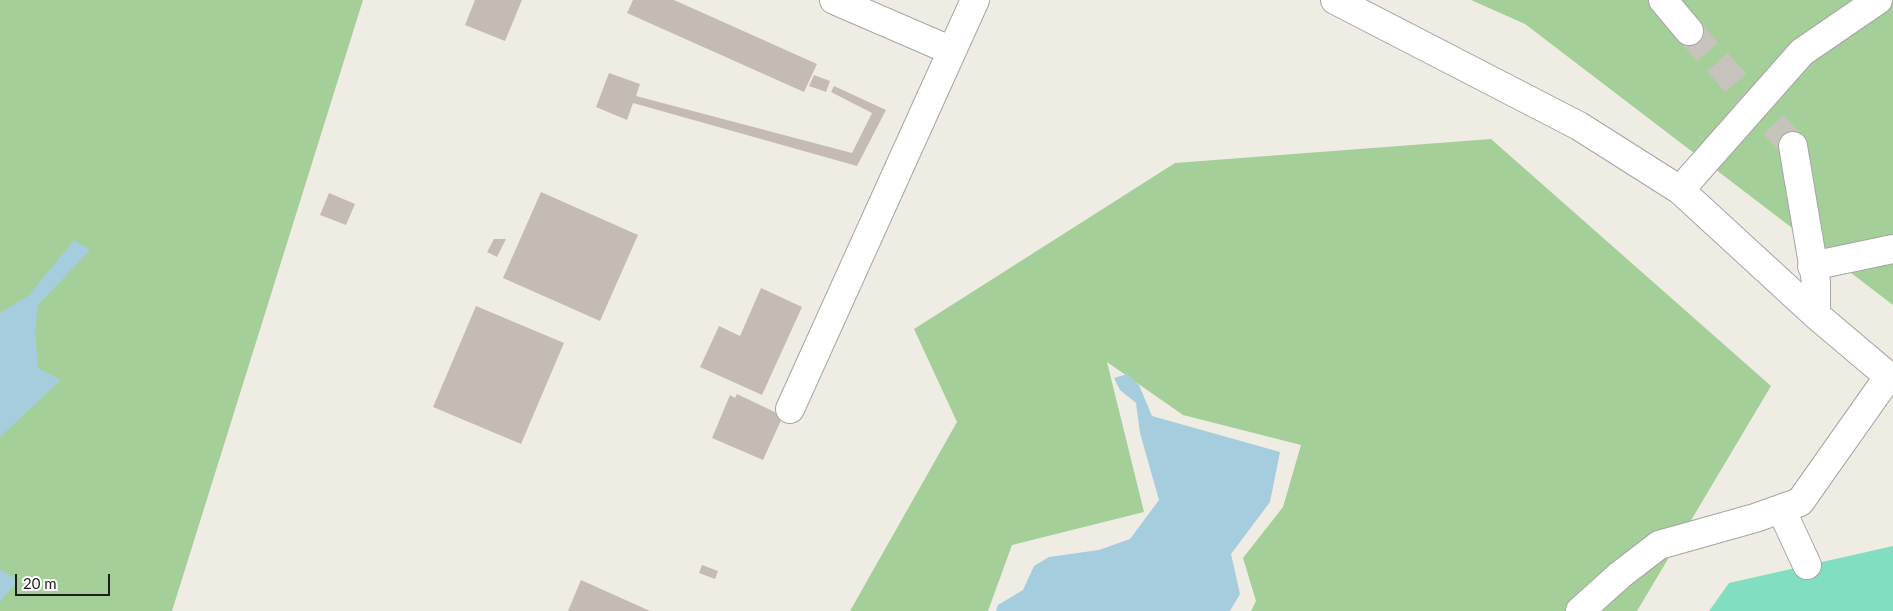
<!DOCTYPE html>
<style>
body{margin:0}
#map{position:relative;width:1893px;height:611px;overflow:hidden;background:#efece4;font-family:Lato,sans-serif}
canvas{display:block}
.scale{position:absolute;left:15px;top:574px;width:95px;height:22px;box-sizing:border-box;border:2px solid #1e1e1e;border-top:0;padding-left:6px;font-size:15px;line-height:18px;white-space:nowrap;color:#1e1e1e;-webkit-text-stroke:4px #fff;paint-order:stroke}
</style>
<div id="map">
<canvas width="1893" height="611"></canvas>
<div class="scale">20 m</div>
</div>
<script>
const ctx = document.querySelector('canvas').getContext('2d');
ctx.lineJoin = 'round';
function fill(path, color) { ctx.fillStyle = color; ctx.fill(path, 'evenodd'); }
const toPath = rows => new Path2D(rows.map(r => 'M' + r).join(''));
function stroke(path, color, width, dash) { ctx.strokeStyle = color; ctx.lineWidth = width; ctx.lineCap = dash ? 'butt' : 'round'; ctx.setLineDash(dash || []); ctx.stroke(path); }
const forest = toPath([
 [0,0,363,0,172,611,0,611],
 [1471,0,1893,0,1893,305,1525,24],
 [1491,139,1771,386,1637,611,1251,611,1256,601,1243,558,1283,507,1301,445,1183,415,1107,362,1144,512,1012,545,988,611,850,611,957,422,914,329,1175,163]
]);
const pitch = toPath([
 [1893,546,1893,611,1709,611,1729,583]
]);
const water = toPath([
 [74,240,90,250,38,305,35,331,38,368,61,380,0,437,0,313,29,295],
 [1127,374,1139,385,1152,416,1280,452,1270,502,1231,554,1240,594,1230,611,996,611,998,605,1023,590,1034,566,1049,557,1099,550,1130,539,1159,500,1140,433,1136,403,1120,390,1114,378],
 [0,569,18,580,0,602]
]);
const building = toPath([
 [475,0,522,0,505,41,465,25],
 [633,0,674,0,817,64,804,92,627,13],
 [609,73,640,84,636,96,852,153,872,113,831,92,834,86,886,110,857,166,633,103,627,120,596,107],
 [814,75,830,81,826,92,809,86],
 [541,192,638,235,600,321,503,278],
 [329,193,355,204,346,225,320,215],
 [494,239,506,239,497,257,487,252],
 [761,288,802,307,762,395,700,367,719,326,740,336],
 [476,306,564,343,521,444,433,407],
 [737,394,783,416,763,460,712,438,730,395,735,398],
 [702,565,718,571,715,579,699,573],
 [581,580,650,611,568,611]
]);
const minorTunnel = toPath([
 [1689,31,1793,146]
]);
const minor = toPath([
 [834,0,952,51],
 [1335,0,1579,126,1680,190,1816,315,1893,380],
 [1663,0,1689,31],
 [1793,146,1816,282,1816,315],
 [1680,190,1802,52,1878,0],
 [1812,266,1893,249],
 [790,409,975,0],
 [1781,509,1807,565],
 [1580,611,1620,575,1659,545,1755,518,1800,502,1889,376]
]);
fill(forest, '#a5cf99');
fill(pitch, '#82dec1');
fill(water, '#a5cddd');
fill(building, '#c4bcb4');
stroke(minorTunnel, '#c5c3bc', 28, [28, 14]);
stroke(minor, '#a5a5a5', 30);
stroke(minor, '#fff', 28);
</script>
